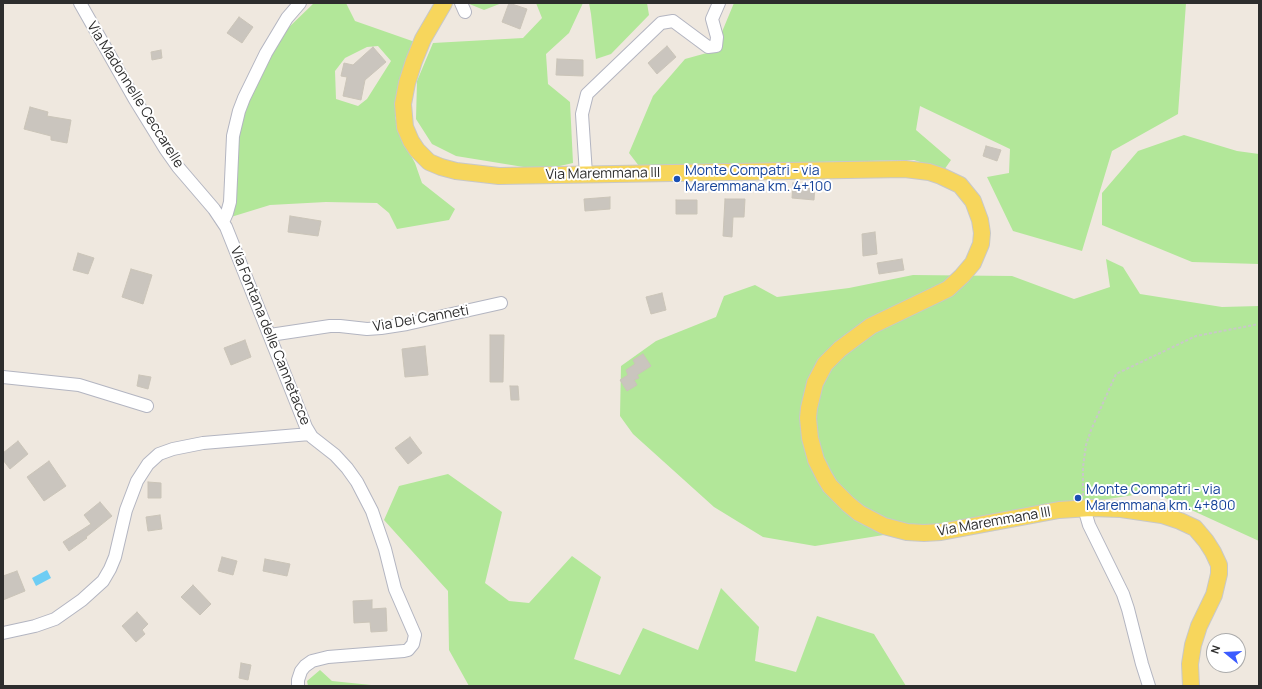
<!DOCTYPE html>
<style>
body{margin:0}
#map{position:relative;width:1262px;height:689px;overflow:hidden;background:#efe8df;font-family:Manrope,sans-serif}
canvas{display:block}
.frame{position:absolute;inset:0;border:4px solid #2d2d2d;pointer-events:none}
.north{position:absolute;left:1206px;top:633px;width:40px;height:40px;box-sizing:border-box;background:#fff;border:1px solid #ababab;border-radius:50%;rotate:288deg;font-size:11px;font-weight:700;line-height:16px;text-align:center;color:#2d2d2d}
.north::after{content:'';display:block;margin:auto;width:14px;height:18px;background:#3b5bff;clip-path:polygon(50% 0,100% 100%,50% 72%,0 100%)}
</style>
<div id="map">
<canvas width="1262" height="689"></canvas>
<div class="frame"></div>
<div class="north">N</div>
</div>
<script>
const ctx = document.querySelector('canvas').getContext('2d');
ctx.lineJoin = 'round';
function fill(path, color) { ctx.fillStyle = color; ctx.fill(path, 'evenodd'); }
const toPath = rows => new Path2D(rows.map(r => 'M' + r).join(''));
function stroke(path, color, width, dash) { ctx.strokeStyle = color; ctx.lineWidth = width; ctx.lineCap = dash ? 'butt' : 'round'; ctx.setLineDash(dash || []); ctx.stroke(path); }
function drawText(font, color, halo, rows, align = 'center') {
  ctx.font = font + ' Manrope,sans-serif'; ctx.lineWidth = 4; ctx.setLineDash([]); ctx.textBaseline = 'middle'; ctx.strokeStyle = halo; ctx.fillStyle = color; for (const [text, x, y, turn = 0] of rows) {
    ctx.save(); ctx.translate(x, y); ctx.rotate((+turn || 0) * Math.PI / 180); ctx.textAlign = isNaN(turn) ? turn : align; if (halo) ctx.strokeText(text, 0, 0); ctx.fillText(text, 0, 0); ctx.restore();
  }
}
const green = toPath([
 [314,3,346,3,355,21,415,42,398,90,395,117,403,141,415,163,422,183,455,209,449,220,397,229,389,213,377,203,326,202,270,205,231,217,238,123,255,80,285,31],
 [378,46,391,61,367,99,358,106,336,99,335,71,345,58,367,47],
 [467,3,502,3,484,10],
 [536,3,583,3,569,33,546,54,548,84,570,102,573,163,542,170,456,156,432,144,416,119,417,81,433,43,523,38,542,18],
 [589,3,647,3,649,15,611,54,596,59,591,14],
 [734,3,1186,3,1178,114,1112,151,1082,251,1013,231,987,177,1009,173,1010,149,920,106,916,130,951,160,944,170,914,160,639,166,629,153,653,96,685,59,714,51],
 [1184,135,1237,151,1259,154,1259,264,1192,262,1102,225,1102,193,1138,151],
 [1106,259,1123,267,1140,294,1222,307,1259,306,1259,541,1152,492,815,546,763,537,714,507,633,434,620,416,621,366,656,341,716,317,724,296,755,285,777,297,849,288,913,275,1012,276,1074,299,1110,287],
 [448,474,502,512,485,583,509,601,529,603,572,556,601,577,574,659,620,675,643,628,698,650,721,588,759,627,755,661,796,672,817,616,874,634,906,686,469,686,449,650,448,591,384,520,399,486],
 [320,670,332,681,381,686,308,686,307,681]
]);
const water = toPath([
 [47,570,51,578,36,586,32,578]
]);
const building = toPath([
 [509,3,527,9,520,29,502,22,509,3],
 [239,17,253,27,242,43,227,33,239,17],
 [667,46,676,57,657,74,648,63,667,46],
 [373,47,386,62,365,80,361,100,343,96,347,77,341,76,344,63,353,65,373,47],
 [161,50,162,58,152,60,151,52,161,50],
 [557,59,583,60,583,76,556,75,557,59],
 [30,107,48,112,47,116,71,120,67,143,51,140,51,136,24,129,30,107],
 [986,146,1001,150,997,161,983,156,986,146],
 [793,183,815,184,814,200,792,198,793,183],
 [610,197,610,209,585,211,584,199,610,197],
 [725,199,745,199,744,217,733,217,732,237,723,236,725,199],
 [676,200,697,200,697,214,676,214,676,200],
 [290,216,321,221,318,236,288,232,290,216],
 [875,232,877,254,863,256,862,234,875,232],
 [78,253,94,258,88,274,73,270,78,253],
 [902,259,904,270,879,274,877,263,902,259],
 [131,269,152,275,143,304,122,297,131,269],
 [662,293,666,310,651,314,646,297,662,293],
 [490,335,504,335,503,382,490,382,490,335],
 [245,340,251,357,231,365,224,348,245,340],
 [425,346,428,375,405,377,402,349,425,346],
 [643,354,651,366,637,375,639,378,634,380,637,385,627,391,620,380,628,375,626,370,635,364,633,360,643,354],
 [139,375,151,377,148,389,137,386,139,375],
 [510,386,518,386,519,400,511,400,510,386],
 [410,437,422,453,408,464,395,448,410,437],
 [18,441,28,454,10,469,3,460,3,453,18,441],
 [49,461,66,486,44,501,27,477,49,461],
 [148,482,161,483,161,498,148,498,148,482],
 [100,502,112,516,86,537,87,538,69,551,63,542,91,524,84,515,100,502],
 [160,515,162,529,148,531,146,517,160,515],
 [222,557,237,561,233,575,218,571,222,557],
 [265,559,290,564,287,576,263,571,265,559],
 [17,571,25,591,3,600,3,576,17,571],
 [193,585,211,604,200,615,181,597,193,585],
 [372,600,372,609,386,608,387,631,371,632,370,622,354,623,353,601,372,600],
 [137,612,148,624,142,630,145,634,136,642,122,626,137,612],
 [241,663,251,665,248,680,239,678,241,663]
]);
const path = toPath([
 [1083,496,1083,467,1086,445,1091,430,1116,374,1196,336,1259,324]
]);
const minor = toPath([
 [80,3,134,98,166,150,178,167,214,209,226,227,306,427,312,437,335,455,347,468,357,482,372,511,385,549,395,589,415,635,413,644,408,650,404,651,328,657,312,661,305,666,301,671,298,680,298,686],
 [461,3,465,12],
 [586,174,582,114,587,94,661,23,673,21,708,47,716,46,717,37,712,19,719,3],
 [223,222,227,213,230,202,233,136,239,111,244,98,266,53,287,18,300,3],
 [270,335,330,326,340,326,367,329,381,328,407,324,501,303],
 [3,377,79,385,147,406],
 [1084,508,1089,525,1123,594,1128,609,1142,664,1149,686],
 [3,633,35,626,55,619,82,600,103,581,110,569,115,557,126,510,137,481,148,464,159,454,173,449,203,443,310,434]
]);
const major = toPath([
 [444,3,423,39,414,61,407,83,403,104,405,127,411,141,417,150,429,162,441,167,456,171,499,176,905,169,929,172,941,176,960,185,973,201,980,220,982,233,981,244,973,263,962,276,948,289,871,326,840,349,825,364,815,383,809,408,808,418,810,438,816,460,824,476,830,486,848,504,859,513,884,526,907,532,924,533,941,532,1059,510,1091,508,1121,509,1162,515,1180,521,1195,528,1206,541,1213,552,1219,565,1219,574,1214,595,1199,626,1193,645,1190,664,1191,686]
]);
const markers = [
 [677,179,4,"#1a4fb4"],
 [1078,498,4,"#1a4fb4"]
];
const streetNames = [
 ["Via Madonnelle Ceccarelle",135,95,58],
 ["Via Maremmana III",603,174,-1],
 ["Via Dei Canneti",421,319,-10],
 ["Via Fontana delle Cannetacce",270,336,68],
 ["Via Maremmana III",994,522,-10]
];
const transitNames = [
 ["Monte Compatri - via",685,171],
 ["Maremmana km. 4+100",685,187],
 ["Monte Compatri - via",1086,490],
 ["Maremmana km. 4+800",1086,506]
];
fill(green, '#b2e799');
fill(water, '#6ecdf4');
fill(building, '#cac5be');
stroke(building, '#cac4b8', 1);
stroke(minor, '#b3b5c1', 14);
stroke(major, '#c8c8c8', 18);
stroke(path, '#c8c8c8', 2, [3, 2]);
stroke(minor, '#fff', 12);
stroke(major, '#f7d65c', 16);
for (const [x, y, r, color] of markers) { const dot = new Path2D(); dot.arc(x, y, r, 0, 2 * Math.PI); ctx.fillStyle = color; ctx.fill(dot); stroke(dot, '#fff', 1.5); }
drawText('14px', '#2d2d2d', '#fff', streetNames);
drawText('14px', '#164399', '#fff', transitNames, 'left');
</script>
